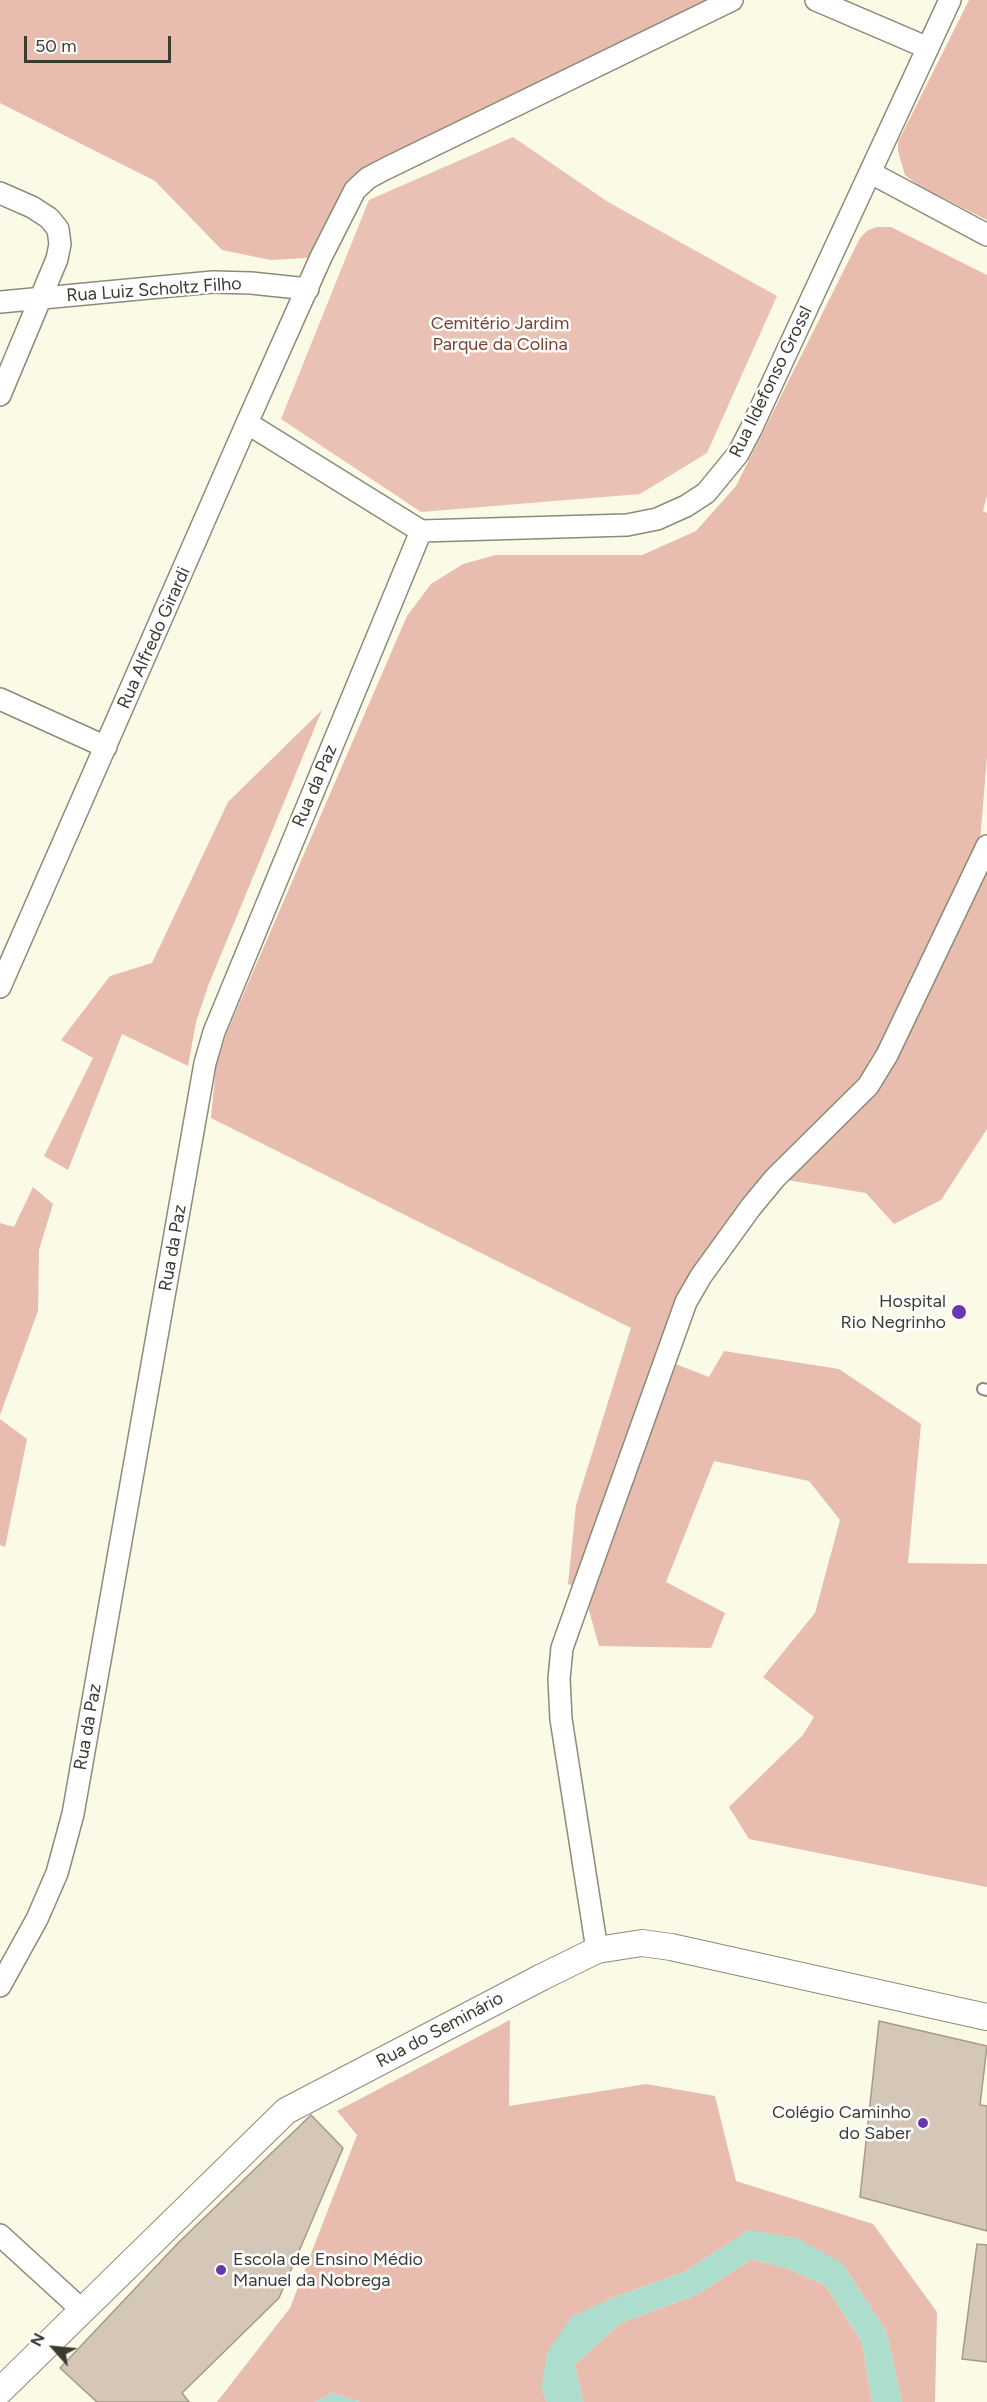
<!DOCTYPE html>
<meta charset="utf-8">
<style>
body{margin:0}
#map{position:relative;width:987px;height:2402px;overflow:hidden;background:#fbfae6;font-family:Figtree,sans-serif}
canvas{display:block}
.north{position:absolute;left:24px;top:2318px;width:60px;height:60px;-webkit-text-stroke:4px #fff;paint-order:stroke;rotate:297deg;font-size:16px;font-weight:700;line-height:24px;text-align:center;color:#3b3b33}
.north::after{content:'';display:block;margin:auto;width:21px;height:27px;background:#3b3b33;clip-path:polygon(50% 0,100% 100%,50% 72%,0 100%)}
.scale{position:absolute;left:24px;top:36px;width:147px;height:27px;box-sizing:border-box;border:3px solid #3b3b33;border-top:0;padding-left:8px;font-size:18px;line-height:21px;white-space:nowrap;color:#3b3b33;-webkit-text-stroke:4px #fff;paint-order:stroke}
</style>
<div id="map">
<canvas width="987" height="2402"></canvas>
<div class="north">N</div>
<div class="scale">50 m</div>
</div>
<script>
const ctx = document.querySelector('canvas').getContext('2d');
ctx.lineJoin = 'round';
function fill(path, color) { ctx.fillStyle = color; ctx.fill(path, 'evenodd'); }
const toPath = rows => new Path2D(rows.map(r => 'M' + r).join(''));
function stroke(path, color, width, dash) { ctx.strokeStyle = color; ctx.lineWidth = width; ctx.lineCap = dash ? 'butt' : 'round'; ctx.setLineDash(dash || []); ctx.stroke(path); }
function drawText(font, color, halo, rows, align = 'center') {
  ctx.font = font + ' Figtree,sans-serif'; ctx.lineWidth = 5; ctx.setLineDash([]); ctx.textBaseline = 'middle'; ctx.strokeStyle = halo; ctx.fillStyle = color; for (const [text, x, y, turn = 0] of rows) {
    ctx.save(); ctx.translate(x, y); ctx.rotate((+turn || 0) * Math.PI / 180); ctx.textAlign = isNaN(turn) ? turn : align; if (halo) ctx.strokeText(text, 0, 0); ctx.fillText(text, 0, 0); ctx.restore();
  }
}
const green = toPath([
 [513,137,608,202,777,296,707,453,640,494,421,512,281,419,369,200]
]);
const forest = toPath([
 [0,0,732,0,368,178,321,257,271,260,222,250,155,181,0,103],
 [969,0,987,0,987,220,919,186,905,175,898,151,898,142],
 [877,227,891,227,987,275,987,495,983,511,987,513,987,757,978,865,987,857,987,1129,941,1200,894,1224,866,1193,775,1178,751,1207,665,1360,709,1377,724,1351,839,1369,921,1424,908,1563,987,1564,987,1887,749,1839,729,1807,803,1735,814,1717,763,1677,815,1613,840,1520,809,1481,714,1461,666,1582,725,1613,711,1648,599,1646,583,1589,568,1584,576,1505,631,1328,211,1118,216,1065,227,1032,407,616,431,584,463,564,496,555,642,555,696,531,736,486,860,238,868,230],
 [322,710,208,986,196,1022,188,1066,122,1034,68,1170,44,1156,93,1058,61,1040,110,976,152,963,228,802],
 [33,1187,53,1204,39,1250,38,1311,0,1415,0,1223,14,1227],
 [0,1419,27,1439,5,1547,0,1545],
 [510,2020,509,2106,646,2084,715,2096,736,2181,873,2224,937,2312,935,2402,902,2402,886,2331,842,2263,749,2230,686,2271,607,2300,541,2389,547,2402,360,2402,333,2393,315,2402,217,2402,290,2308,357,2135,337,2111],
 [752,2259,786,2268,825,2285,862,2342,872,2402,583,2402,575,2364,621,2323,698,2294]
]);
const water = toPath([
 [749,2230,797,2238,842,2263,886,2331,902,2402,872,2402,862,2342,825,2285,786,2268,752,2259,698,2294,621,2323,575,2364,583,2402,547,2402,541,2389,547,2353,571,2317,607,2300,686,2271],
 [333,2393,360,2402,315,2402]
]);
const building = toPath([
 [879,2021,987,2046,980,2105,987,2106,987,2231,860,2197,879,2021],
 [311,2115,343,2148,279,2298,182,2393,189,2402,97,2402,60,2368,179,2242,311,2115],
 [977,2244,987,2245,987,2362,962,2359,977,2244]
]);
const service = toPath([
 [983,1389,987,1390]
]);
const minor = toPath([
 [816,0,928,48],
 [871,173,987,235],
 [0,193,32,207,49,218,58,229,60,244,57,259,0,395],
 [0,302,213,282,251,283,308,289],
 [247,423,421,531],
 [421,531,627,525,657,519,686,506,706,493,738,454,751,429,950,0],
 [0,699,106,747],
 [0,987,247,423,321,257,355,190,368,178,385,169,732,0],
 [597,1950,561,1719,559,1679,562,1648,583,1589,686,1302,701,1276,751,1207,775,1178,868,1086,887,1055,987,846],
 [0,1986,37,1919,57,1873,73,1814,205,1063,214,1032,421,531],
 [0,2235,82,2310]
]);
const tertiary = toPath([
 [0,2391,286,2111,542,1977,597,1950,642,1943,671,1947,987,2017]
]);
const markers = [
 [959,1312,8,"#6836ae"],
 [923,2123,6,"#6836ae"],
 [221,2270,6,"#6836ae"]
];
const streetNames = [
 ["Rua Luiz Scholtz Filho",154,290,-4],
 ["Rua Ildefonso Grossl",771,382,-64],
 ["Rua Alfredo Girardi",154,638,-66],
 ["Rua da Paz",315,786,-67],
 ["Rua da Paz",173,1248,-80],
 ["Rua da Paz",88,1727,-80],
 ["Rua do Seminário",440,2030,-28]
];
const parkNames = [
 ["Cemitério Jardim",500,324],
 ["Parque da Colina",500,345]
];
const poiNames = [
 ["Hospital",946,1302],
 ["Rio Negrinho",946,1323],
 ["Colégio Caminho",911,2113],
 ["do Saber",911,2134],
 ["Escola de Ensino Médio",233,2260,"left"],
 ["Manuel da Nobrega",233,2281,"left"]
];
fill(green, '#eac1b5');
fill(forest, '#e8bcae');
fill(water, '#adddcc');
fill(building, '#d4c7b7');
stroke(building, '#a6998a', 1.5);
stroke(service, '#8b8b79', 14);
stroke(minor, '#8b8b79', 24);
stroke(tertiary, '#8b8b79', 28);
stroke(service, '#fff', 10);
stroke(minor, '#fff', 21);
stroke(tertiary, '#fff', 26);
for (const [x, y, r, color] of markers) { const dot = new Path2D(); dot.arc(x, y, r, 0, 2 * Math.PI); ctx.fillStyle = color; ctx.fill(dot); stroke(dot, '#fff', 2); }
drawText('18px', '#3b3b33', '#fff', streetNames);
drawText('18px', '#7a412f', '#fff', parkNames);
drawText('18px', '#3b3b33', '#fff', poiNames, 'right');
</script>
